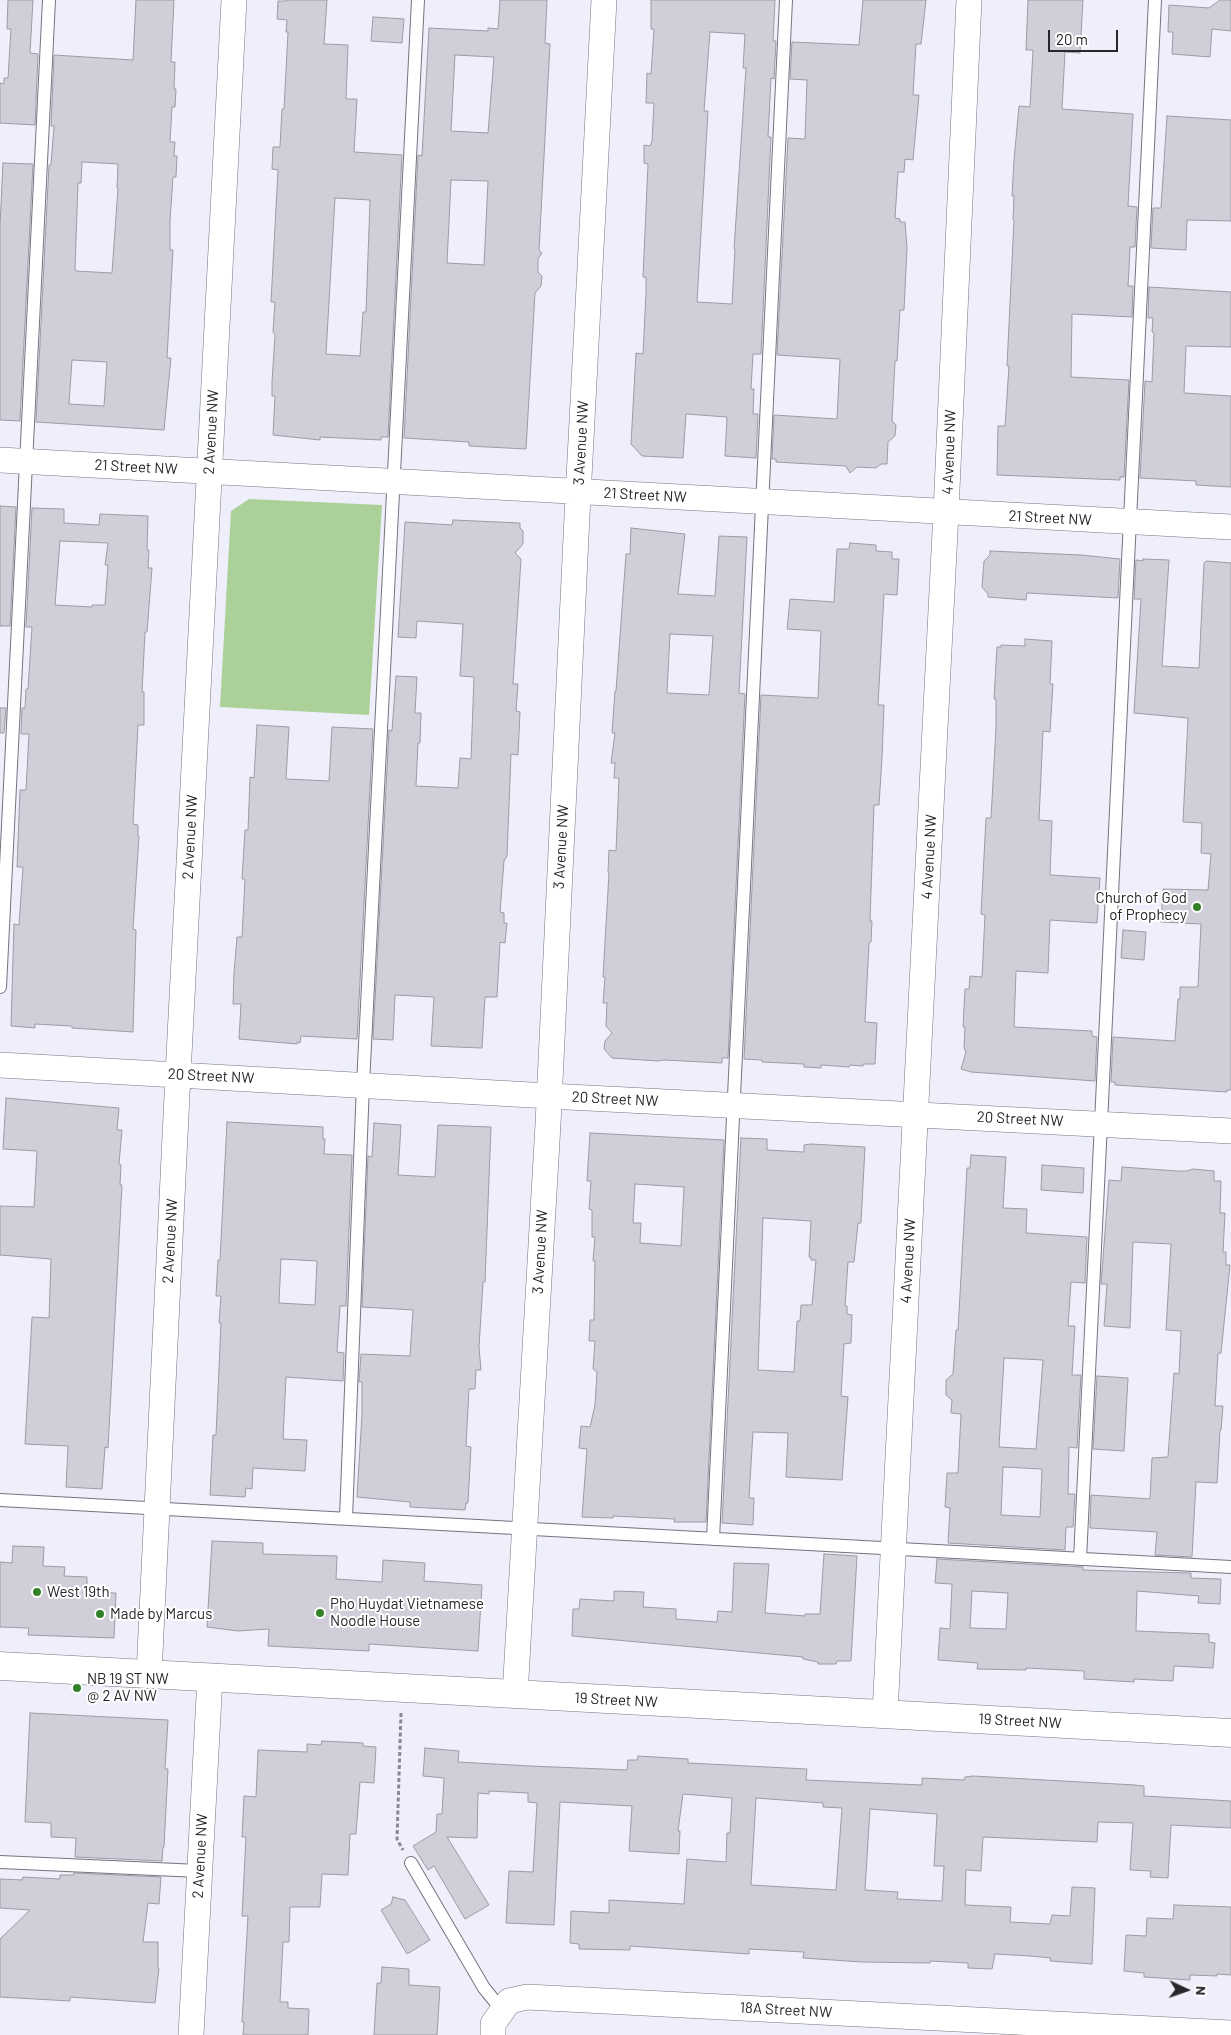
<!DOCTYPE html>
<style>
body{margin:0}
#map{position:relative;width:1231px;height:2035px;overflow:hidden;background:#eeeffb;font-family:Barlow,sans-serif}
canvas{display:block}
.north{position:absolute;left:1161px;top:1965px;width:50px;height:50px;-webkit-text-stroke:4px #fff;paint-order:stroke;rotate:93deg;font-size:14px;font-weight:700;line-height:20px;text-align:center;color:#26262b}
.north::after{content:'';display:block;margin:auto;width:18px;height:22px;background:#26262b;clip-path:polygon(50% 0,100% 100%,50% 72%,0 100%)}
.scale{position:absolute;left:1048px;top:30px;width:70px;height:22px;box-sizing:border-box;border:2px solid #26262b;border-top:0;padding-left:6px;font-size:15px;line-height:18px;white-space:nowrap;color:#26262b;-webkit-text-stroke:4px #fff;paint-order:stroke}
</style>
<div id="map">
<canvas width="1231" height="2035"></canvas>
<div class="north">N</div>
<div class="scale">20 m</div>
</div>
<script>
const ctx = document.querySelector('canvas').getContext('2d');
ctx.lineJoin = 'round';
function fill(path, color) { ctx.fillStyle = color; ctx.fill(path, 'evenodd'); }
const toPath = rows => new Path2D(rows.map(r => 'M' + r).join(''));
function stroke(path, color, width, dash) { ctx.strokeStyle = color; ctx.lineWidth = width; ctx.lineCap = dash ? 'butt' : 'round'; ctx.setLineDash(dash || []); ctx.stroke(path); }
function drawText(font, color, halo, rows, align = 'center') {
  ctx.font = font + ' Barlow,sans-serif'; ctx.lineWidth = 4; ctx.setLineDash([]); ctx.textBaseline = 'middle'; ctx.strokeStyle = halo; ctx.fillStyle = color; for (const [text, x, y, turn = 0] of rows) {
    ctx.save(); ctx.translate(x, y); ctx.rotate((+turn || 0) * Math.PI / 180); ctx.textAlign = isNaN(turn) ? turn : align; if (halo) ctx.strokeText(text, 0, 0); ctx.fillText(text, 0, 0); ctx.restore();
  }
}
const green = toPath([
 [249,499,382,505,369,715,220,707,231,511]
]);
const building = toPath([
 [8,0,33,0,30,53,38,54,35,125,0,123,0,83,4,84,4,78,8,78,11,29,7,29,8,0],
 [136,0,174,0,171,62,175,62,174,89,176,89,175,107,172,107,170,142,175,142,174,156,177,156,176,177,173,177,170,221,170,250,173,250,167,358,171,358,164,430,36,422,49,165,51,165,54,126,51,126,54,55,133,60,136,0],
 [82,162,118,164,117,188,118,188,112,273,76,271,75,269,78,183,81,183,82,162],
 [72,360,107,362,104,406,69,404,72,360],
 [287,0,327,0,324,44,348,45,346,99,357,99,354,152,402,155,388,437,381,437,381,440,320,437,320,440,273,435,275,396,272,396,272,382,275,335,273,332,275,302,271,302,278,170,272,169,273,147,280,147,282,109,284,109,288,32,286,32,287,20,277,19,278,1,287,1,287,0],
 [335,198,370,200,366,312,363,312,360,356,326,354,335,198],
 [500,0,547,0,545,43,550,44,539,250,542,253,538,259,538,272,542,276,541,286,535,293,526,449,469,446,469,442,404,438,418,155,422,156,429,28,488,31,488,28,498,29,500,0],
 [455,55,494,57,488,133,451,131,455,55],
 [451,180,488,181,484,265,447,263,451,180],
 [651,0,775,0,773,41,776,41,774,79,771,78,768,137,771,137,761,354,753,354,751,389,754,389,753,414,758,414,756,458,725,456,727,417,686,414,683,458,642,456,631,444,636,353,643,354,646,293,646,277,643,277,648,164,644,163,644,145,650,146,652,141,654,103,646,103,647,73,651,74,654,29,651,29,651,0],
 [710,32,745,34,743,68,746,68,734,249,735,249,732,304,697,302,708,111,704,111,710,32],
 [863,0,926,0,921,44,916,44,913,95,919,95,913,160,905,159,904,172,898,172,895,218,900,219,900,222,905,222,907,248,904,310,900,310,897,361,895,361,892,421,896,425,895,436,888,442,887,464,881,464,876,468,857,467,850,473,846,466,776,462,776,459,772,459,774,415,837,419,840,359,777,355,788,138,805,139,807,80,790,79,792,42,859,45,863,0],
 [1028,0,1083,0,1080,53,1065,52,1062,109,1133,114,1128,206,1137,207,1135,247,1130,247,1129,269,1128,286,1133,286,1132,317,1072,314,1071,377,1129,380,1124,477,1120,477,1120,480,997,475,998,426,1005,426,1009,366,1007,366,1014,220,1013,220,1014,196,1012,196,1014,160,1019,106,1030,107,1033,50,1026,50,1028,0],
 [1220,0,1231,0,1231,31,1212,29,1210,57,1172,54,1173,32,1168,32,1169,5,1209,8,1220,0],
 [373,17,404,19,402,43,371,41,373,17],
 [1167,116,1231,120,1231,221,1187,220,1186,250,1151,248,1153,208,1161,208,1167,116],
 [3,163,33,164,20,421,0,420,0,225,3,163],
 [1149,287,1231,292,1231,347,1186,346,1184,393,1231,396,1231,487,1196,485,1196,481,1140,478,1145,381,1152,382,1154,333,1152,332,1153,318,1148,318,1149,287],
 [0,506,16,507,10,626,0,626,0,506],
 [32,508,64,509,64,523,99,525,100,514,148,516,147,550,149,550,148,568,152,568,147,632,145,632,142,692,144,692,144,725,138,725,133,824,138,825,138,836,139,836,133,929,136,930,133,1032,72,1028,72,1026,35,1024,35,1028,11,1026,14,924,19,925,23,867,17,867,20,790,26,790,29,734,21,734,22,708,25,708,26,689,28,689,32,627,26,627,32,508],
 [60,541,108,543,105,565,108,565,105,605,92,605,92,607,55,605,60,541],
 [453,520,520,523,520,528,523,531,523,544,515,553,521,559,513,684,518,684,516,711,520,712,518,755,511,754,507,856,504,861,500,912,504,913,504,923,507,923,505,943,500,942,497,997,485,997,482,1048,431,1046,434,997,395,995,393,1040,373,1039,389,730,392,731,396,676,417,677,415,713,421,713,420,743,418,743,416,786,458,788,460,758,471,759,474,677,460,676,463,624,417,621,416,638,398,637,405,522,452,525,453,520],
 [631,528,685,534,678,594,715,596,719,536,747,537,739,693,745,694,728,1058,722,1058,722,1063,664,1060,658,1061,612,1058,604,1049,605,1041,612,1033,606,1026,607,1003,603,1003,605,977,603,977,609,873,608,872,609,850,616,851,619,778,614,778,615,763,611,763,615,733,612,733,615,691,616,691,626,554,630,554,631,528],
 [670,634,713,636,709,695,667,693,670,634],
 [850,543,876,545,876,551,892,552,892,559,899,559,897,595,884,594,878,705,884,705,882,758,879,805,874,805,870,921,872,921,871,942,869,943,865,1022,877,1023,875,1064,863,1064,863,1066,850,1065,849,1067,821,1065,821,1068,804,1067,804,1064,762,1062,762,1060,744,1059,761,695,818,698,821,631,787,629,790,599,834,602,837,549,849,549,850,543],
 [990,551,1081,555,1120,559,1118,598,1027,593,1026,600,988,597,988,594,982,587,984,561,990,555,990,551],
 [1143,559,1169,560,1162,666,1199,668,1204,563,1206,561,1231,563,1231,1090,1227,1090,1227,1092,1115,1085,1115,1082,1111,1082,1113,1037,1175,1041,1178,999,1180,999,1180,987,1198,987,1201,924,1161,922,1163,889,1208,890,1211,854,1201,853,1202,823,1183,822,1188,718,1134,713,1141,599,1134,599,1136,560,1143,561,1143,559],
 [1025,639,1052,641,1050,684,1053,684,1050,732,1043,731,1039,820,1052,821,1050,875,1100,878,1097,923,1050,920,1048,973,1016,971,1014,1027,1092,1031,1092,1036,1097,1037,1095,1081,971,1072,961,1069,966,1052,964,1048,965,1027,963,1027,965,989,969,989,970,976,982,977,985,915,981,914,986,818,991,818,996,728,996,699,994,699,997,647,1001,647,1001,645,1025,646,1025,639],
 [0,708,6,708,4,733,0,733,0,708],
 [257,725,289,727,286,779,329,781,332,727,373,729,357,1039,301,1036,300,1043,297,1042,297,1044,239,1039,241,1004,233,1004,234,973,237,937,242,937,245,879,242,879,245,830,248,830,250,777,254,778,257,725],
 [1123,930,1146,932,1144,960,1121,958,1123,930],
 [6,1098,119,1108,117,1130,122,1130,119,1164,121,1165,120,1185,122,1185,108,1448,105,1447,102,1489,66,1487,68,1446,25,1444,32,1317,49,1318,51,1259,0,1255,0,1206,34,1207,37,1151,3,1149,6,1098],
 [227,1122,323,1127,323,1139,325,1139,324,1154,352,1155,346,1306,340,1306,337,1352,344,1353,343,1381,286,1377,283,1439,307,1440,305,1471,253,1468,252,1489,246,1488,245,1497,210,1495,213,1435,216,1435,221,1323,219,1323,221,1296,216,1296,218,1260,220,1260,227,1122],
 [281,1259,317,1261,315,1305,279,1303,281,1259],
 [374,1123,401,1125,398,1175,435,1177,438,1125,491,1127,485,1282,483,1282,479,1347,481,1370,476,1370,475,1389,469,1389,466,1446,471,1447,468,1503,466,1503,465,1510,410,1507,410,1502,357,1497,362,1414,362,1382,359,1382,361,1354,410,1356,413,1310,362,1307,368,1156,372,1157,374,1123],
 [590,1133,724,1140,706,1522,674,1522,675,1519,613,1516,613,1518,582,1517,587,1449,579,1448,581,1426,590,1427,595,1405,597,1372,593,1369,595,1341,589,1341,590,1320,594,1320,595,1261,593,1261,595,1237,592,1237,592,1210,589,1209,591,1181,587,1181,590,1133],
 [635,1184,684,1187,681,1246,640,1243,641,1223,633,1223,635,1184],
 [741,1138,767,1139,767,1150,804,1152,804,1145,811,1144,865,1147,861,1223,858,1223,854,1262,848,1262,845,1306,847,1306,847,1314,852,1315,851,1343,844,1344,841,1396,848,1397,842,1480,786,1477,788,1433,753,1432,749,1498,754,1498,753,1525,722,1523,741,1138],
 [763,1218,811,1221,809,1257,811,1257,811,1260,816,1260,812,1305,801,1305,800,1321,797,1321,794,1372,758,1370,763,1218],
 [971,1155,1006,1157,1003,1208,1027,1209,1026,1233,1087,1237,1085,1283,1071,1282,1068,1326,1075,1326,1072,1375,1081,1375,1077,1448,1069,1447,1068,1494,1075,1494,1073,1527,1066,1527,1065,1550,948,1543,950,1508,945,1507,947,1473,958,1473,961,1414,951,1413,952,1400,946,1395,946,1380,953,1374,956,1330,958,1330,967,1168,970,1168,971,1155],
 [1004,1358,1043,1360,1036,1449,999,1447,1004,1358],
 [1003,1467,1042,1469,1040,1517,1001,1515,1003,1467],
 [1042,1165,1084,1168,1083,1193,1041,1190,1042,1165],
 [1122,1167,1177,1171,1187,1171,1193,1169,1214,1171,1214,1181,1221,1181,1220,1213,1225,1213,1223,1252,1226,1252,1226,1265,1230,1265,1221,1353,1218,1353,1215,1406,1223,1406,1221,1430,1220,1430,1217,1483,1196,1482,1192,1557,1155,1555,1157,1532,1090,1528,1091,1495,1150,1499,1152,1458,1168,1457,1174,1373,1179,1374,1181,1331,1166,1330,1171,1244,1133,1242,1130,1328,1104,1326,1107,1284,1101,1284,1109,1180,1121,1181,1122,1167],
 [1097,1376,1128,1378,1124,1451,1093,1449,1097,1376],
 [212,1541,263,1543,263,1554,337,1556,336,1579,382,1582,383,1560,425,1563,424,1581,482,1585,478,1651,369,1644,369,1651,268,1646,269,1629,238,1631,207,1627,212,1541],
 [13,1546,44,1547,43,1566,65,1567,64,1576,87,1577,87,1592,116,1593,114,1638,28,1635,29,1628,0,1627,0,1562,12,1563,13,1546],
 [824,1554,857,1556,851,1661,837,1661,836,1664,818,1664,818,1662,803,1659,803,1657,572,1636,573,1609,579,1609,580,1599,614,1601,614,1591,644,1592,643,1607,676,1609,676,1619,717,1622,718,1611,732,1612,734,1563,769,1564,765,1613,805,1616,805,1614,820,1614,824,1554],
 [937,1559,1083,1567,1083,1570,1191,1573,1191,1578,1221,1579,1220,1604,1198,1603,1199,1596,1137,1591,1136,1631,1209,1634,1209,1642,1215,1643,1213,1668,1174,1666,1173,1681,1134,1679,1134,1682,1084,1679,1084,1671,1026,1668,1026,1670,977,1669,978,1663,938,1660,940,1628,950,1629,952,1584,935,1583,937,1559],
 [972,1591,1008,1593,1006,1629,970,1628,972,1591],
 [30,1713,168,1720,165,1769,168,1769,164,1847,163,1847,162,1861,75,1857,76,1838,51,1837,51,1823,25,1822,30,1713],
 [322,1741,363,1743,363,1746,376,1747,374,1783,360,1782,356,1834,350,1834,348,1875,322,1874,320,1907,290,1907,289,1942,283,1942,280,2002,288,2002,288,2008,309,2009,308,2035,243,2035,244,2022,242,2022,248,1916,242,1916,246,1837,242,1837,244,1796,256,1797,258,1750,307,1752,307,1744,321,1745,322,1741],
 [425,1748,459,1751,458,1762,530,1766,627,1770,628,1760,637,1760,638,1756,688,1759,688,1763,807,1769,806,1780,922,1785,922,1778,964,1780,965,1777,973,1776,1135,1785,1144,1786,1144,1796,1231,1801,1231,1828,1171,1825,1168,1878,1150,1877,1151,1871,1130,1870,1133,1823,1098,1822,1097,1842,983,1837,981,1871,966,1870,965,1905,1011,1907,1010,1922,1050,1924,1052,1915,1070,1916,1072,1887,1095,1888,1092,1964,1050,1961,1051,1958,1030,1956,995,1954,992,1969,968,1968,968,1963,930,1961,930,1963,862,1962,803,1958,804,1952,749,1949,749,1954,630,1946,630,1950,579,1949,579,1944,570,1943,571,1911,609,1913,609,1900,684,1904,687,1859,726,1862,727,1833,730,1833,732,1798,683,1794,678,1831,680,1831,679,1854,629,1851,632,1806,560,1802,554,1925,506,1923,509,1871,533,1872,537,1803,528,1802,528,1793,489,1791,489,1794,478,1793,477,1838,447,1837,489,1905,465,1919,434,1866,428,1870,413,1846,436,1832,437,1814,442,1814,444,1778,423,1776,425,1748],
 [756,1798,823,1803,823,1807,842,1808,836,1890,751,1885,756,1798],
 [870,1809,937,1814,934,1866,944,1866,942,1901,897,1899,898,1892,865,1890,870,1809],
 [74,1873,161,1877,159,1904,148,1903,143,1942,158,1942,158,1968,159,1968,155,2003,70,1997,70,2001,0,1997,0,1939,30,1910,0,1908,0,1879,22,1880,23,1877,60,1879,60,1875,74,1875,74,1873],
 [393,1897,405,1900,430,1940,407,1954,381,1910,391,1904,393,1897],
 [1174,1905,1231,1907,1231,1975,1217,1974,1217,1976,1190,1975,1190,1980,1144,1977,1144,1973,1124,1971,1126,1935,1146,1936,1147,1918,1173,1919,1174,1905],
 [382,1967,409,1969,409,1985,440,1987,437,2035,374,2035,377,1983,381,1983,382,1967]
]);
const path = toPath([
 [401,1713,397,1839,403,1850]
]);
const lane = toPath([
 [0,987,49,0],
 [0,1500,1231,1567],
 [346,1518,363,1084,418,0],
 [713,1539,786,0],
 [1080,1559,1155,0],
 [0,1862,199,1871],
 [411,1863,484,1988,502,2010]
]);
const street = toPath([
 [0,460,1231,527],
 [0,1065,549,1096,1231,1131],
 [149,1674,178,1074,234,0],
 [515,1695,548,1124,577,516,604,0],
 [885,1713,946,512,969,0],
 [191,2035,210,1677],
 [493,2035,493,2024,509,2001,527,1997,1231,2033]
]);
const secondary = toPath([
 [0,1666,1231,1733]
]);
const markers = [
 [1197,907,5,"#328029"],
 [37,1592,5,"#328029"],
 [320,1613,5,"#328029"],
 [100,1614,5,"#328029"],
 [77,1688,5,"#328029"]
];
const streetNames = [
 ["2 Avenue NW",211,432,-87],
 ["3 Avenue NW",581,443,-87],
 ["4 Avenue NW",949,452,-88],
 ["21 Street NW",136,467,3],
 ["21 Street NW",645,495,3],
 ["21 Street NW",1050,518,3],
 ["2 Avenue NW",190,837,-87],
 ["3 Avenue NW",561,847,-87],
 ["4 Avenue NW",929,857,-87],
 ["20 Street NW",211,1076,3],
 ["20 Street NW",615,1099,3],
 ["20 Street NW",1020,1119,3],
 ["2 Avenue NW",170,1241,-87],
 ["3 Avenue NW",540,1252,-87],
 ["4 Avenue NW",908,1261,-87],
 ["19 Street NW",616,1700,3],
 ["19 Street NW",1020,1721,3],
 ["2 Avenue NW",200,1856,-87],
 ["18A Street NW",786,2010,3]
];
const poiNames = [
 ["Church of God",1187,898,"right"],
 ["of Prophecy",1187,915,"right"],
 ["West 19th",47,1592],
 ["Pho Huydat Vietnamese",330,1604],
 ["Noodle House",330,1621],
 ["Made by Marcus",110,1614],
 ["NB 19 ST NW",87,1679],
 ["@ 2 AV NW",87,1696]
];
fill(green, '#abd199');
fill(building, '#d2ced9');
stroke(building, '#9e9aa5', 1);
stroke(lane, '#73747f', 14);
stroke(street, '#73747f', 26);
stroke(secondary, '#73747f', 29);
stroke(path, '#898992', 3, [4, 2.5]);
stroke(lane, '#fff', 12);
stroke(street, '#fff', 25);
stroke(secondary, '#fff', 28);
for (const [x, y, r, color] of markers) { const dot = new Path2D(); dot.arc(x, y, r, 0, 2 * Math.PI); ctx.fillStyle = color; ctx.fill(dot); stroke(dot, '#fff', 2); }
drawText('15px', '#26262b', '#fff', streetNames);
drawText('15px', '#26262b', '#fff', poiNames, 'left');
</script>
